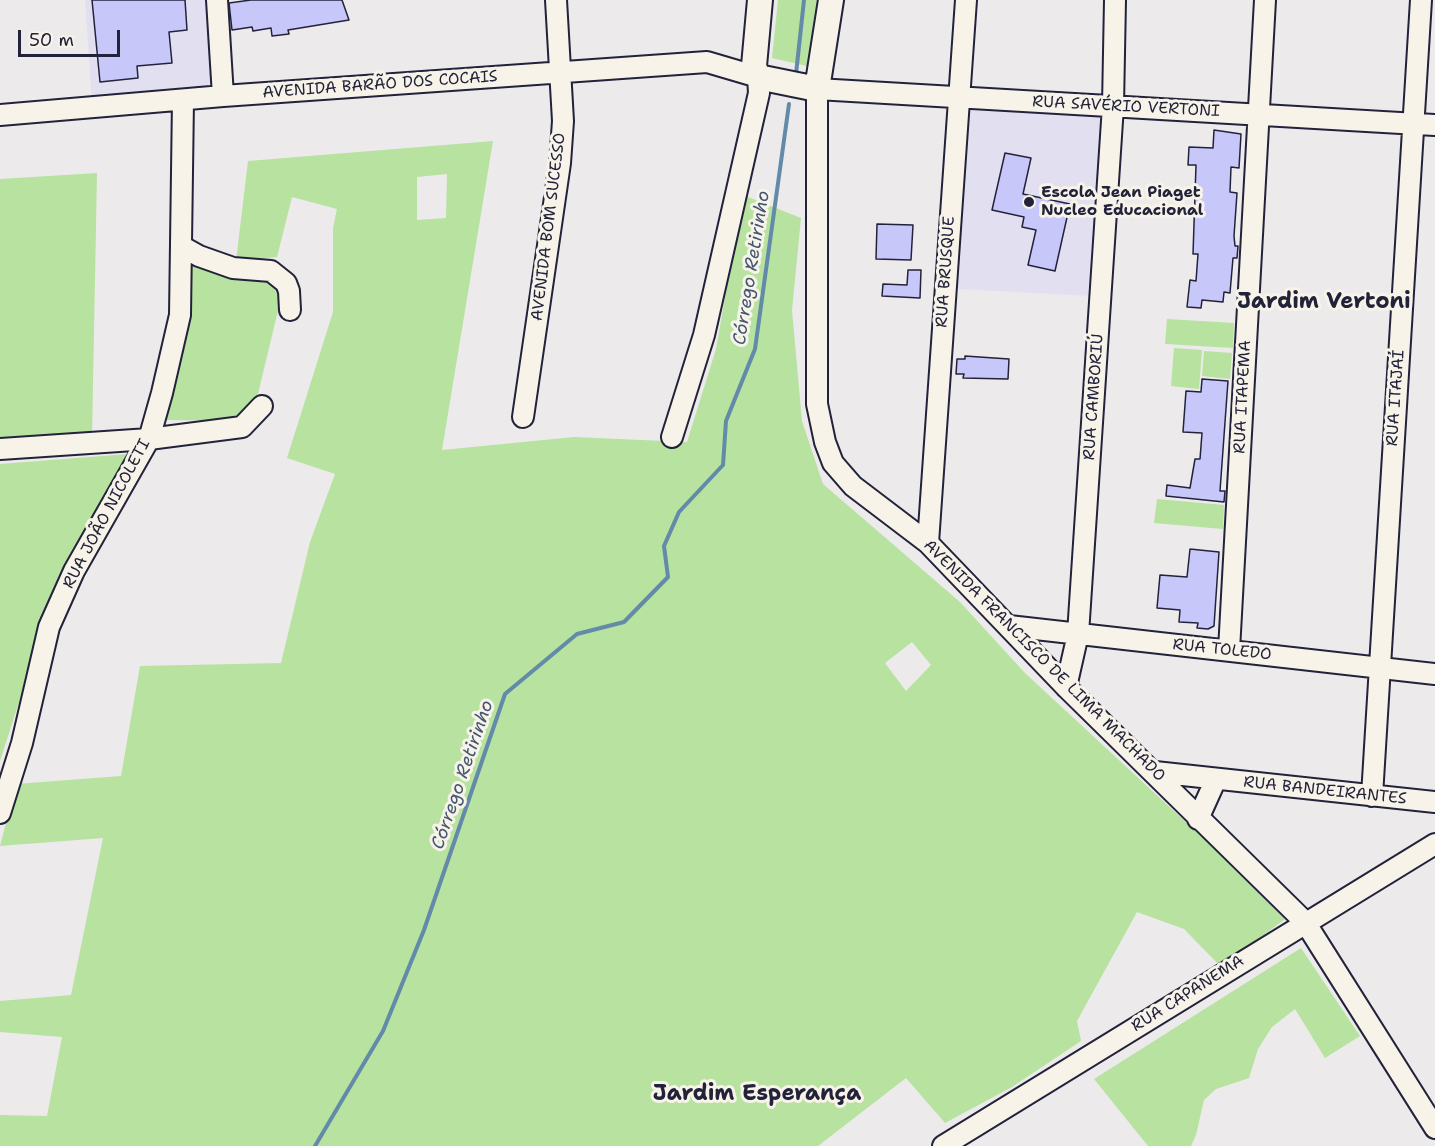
<!DOCTYPE html>
<meta charset="utf-8">
<style>
body{margin:0}
#map{position:relative;width:1435px;height:1146px;overflow:hidden;background:#edeaec;font-family:"Shantell Sans",sans-serif}
canvas{display:block}
.scale{position:absolute;left:18px;top:30px;width:102px;height:27px;box-sizing:border-box;border:3px solid #22223b;border-top:0;padding-left:8px;font-size:18px;line-height:21px;white-space:nowrap;color:#22223b;-webkit-text-stroke:4px #f7f3e8;paint-order:stroke}
</style>
<div id="map">
<canvas width="1435" height="1146"></canvas>
<div class="scale">50 m</div>
</div>
<script>
const ctx = document.querySelector('canvas').getContext('2d');
ctx.lineJoin = 'round';
function fill(path, color) { ctx.fillStyle = color; ctx.fill(path, 'evenodd'); }
const toPath = rows => new Path2D(rows.map(r => 'M' + r).join(''));
function stroke(path, color, width, dash) { ctx.strokeStyle = color; ctx.lineWidth = width; ctx.lineCap = dash ? 'butt' : 'round'; ctx.setLineDash(dash || []); ctx.stroke(path); }
function drawText(font, color, halo, rows, align = 'center') {
  ctx.font = font + ' "Shantell Sans",sans-serif'; ctx.lineWidth = 6; ctx.setLineDash([]); ctx.textBaseline = 'middle'; ctx.strokeStyle = halo; ctx.fillStyle = color; for (const [text, x, y, turn = 0] of rows) {
    ctx.save(); ctx.translate(x, y); ctx.rotate((+turn || 0) * Math.PI / 180); ctx.textAlign = isNaN(turn) ? turn : align; if (halo) ctx.strokeText(text, 0, 0); ctx.fillText(text, 0, 0); ctx.restore();
  }
}
const built = toPath([
 [85,0,214,0,219,92,92,103],
 [967,109,1102,116,1092,296,957,289]
]);
const green = toPath([
 [778,0,823,0,811,67,772,58],
 [493,141,442,450,574,437,687,442,716,349,743,195,801,218,792,310,802,421,823,484,960,602,1025,673,1203,838,1285,919,1221,967,1184,929,1137,912,1077,1021,1081,1041,1012,1087,945,1123,906,1078,818,1146,0,1146,0,1115,47,1116,62,1037,0,1032,0,1001,71,995,103,838,0,846,16,784,121,776,140,666,281,663,310,542,335,474,287,458,333,312,333,228,337,209,292,197,277,257,236,261,248,161],
 [447,174,446,218,417,220,417,177],
 [912,642,931,665,906,691,885,663],
 [97,173,92,437,0,444,0,179],
 [192,258,271,277,282,294,256,402,240,421,165,420,186,316],
 [1167,319,1234,323,1233,348,1165,344],
 [1174,348,1202,350,1199,389,1171,386],
 [1204,351,1232,353,1230,379,1202,376],
 [128,454,53,597,0,761,0,464],
 [1157,499,1224,505,1223,529,1154,523],
 [1301,948,1360,1036,1325,1058,1295,1009,1272,1027,1258,1049,1249,1078,1216,1089,1204,1100,1196,1135,1191,1146,1148,1146,1094,1079]
]);
const stream = toPath([
 [796,74,804,0],
 [315,1146,383,1031,424,930,505,694,577,634,624,622,668,577,664,546,679,512,723,465,726,421,755,349,789,104]
]);
const building = toPath([
 [92,0,185,0,187,30,169,32,172,63,137,66,138,78,100,82,92,0],
 [251,0,342,0,349,20,288,30,289,34,272,36,271,28,253,31,252,27,232,30,229,3,251,0],
 [1214,130,1241,134,1239,168,1231,167,1230,192,1237,193,1234,236,1235,246,1238,246,1237,258,1233,258,1230,293,1224,292,1223,302,1202,300,1201,308,1187,307,1190,280,1196,281,1198,254,1193,254,1196,165,1188,165,1189,147,1213,148,1214,130],
 [1005,153,1031,158,1023,194,1070,204,1055,271,1028,265,1036,230,1022,227,1024,217,992,210,1005,153],
 [877,224,913,225,911,260,876,259,877,224],
 [908,270,921,270,920,298,882,296,883,284,907,285,908,270],
 [965,356,1009,359,1008,379,963,378,964,374,956,374,957,359,965,359,965,356],
 [1202,379,1228,381,1220,491,1225,491,1224,502,1166,496,1167,485,1190,488,1195,459,1200,459,1202,433,1183,432,1186,391,1201,392,1202,379],
 [1190,549,1219,552,1214,626,1208,629,1197,628,1198,623,1179,622,1180,610,1157,608,1160,575,1187,577,1190,549]
]);
const minor = toPath([
 [217,0,223,96],
 [0,115,223,96,707,62,758,77,759,93,704,335,672,437],
 [1435,125,817,89,817,404,825,442,833,463,853,486,928,543,1066,687,1305,922,1435,1128],
 [181,246,199,256,233,268,271,271,286,283,289,291,290,310],
 [523,417,560,163,563,121,556,0],
 [0,449,149,439,242,427,262,406],
 [928,543,966,0],
 [1009,626,1435,674],
 [1229,650,1265,0],
 [1066,687,1078,634,1113,106,1115,0],
 [1155,772,1435,802],
 [1372,796,1421,0],
 [0,813,22,743,49,627,74,571,149,439,162,393,180,315,183,100],
 [1198,819,1216,779],
 [943,1146,1435,844]
]);
const major = toPath([
 [760,0,754,66,758,77,817,89,831,0]
]);
const markers = [
 [1029,202,6,"#22223b"]
];
const streetNames = [
 ["AVENIDA BARÃO DOS COCAIS",380,85,-4],
 ["RUA SAVÉRIO VERTONI",1126,107,3],
 ["AVENIDA BOM SUCESSO",549,227,-83],
 ["RUA BRUSQUE",946,272,-86],
 ["RUA CAMBORIÚ",1094,397,-86],
 ["RUA ITAPEMA",1243,397,-87],
 ["RUA ITAJAÍ",1396,398,-86],
 ["RUA JOÃO NICOLETI",107,514,-62],
 ["RUA TOLEDO",1222,650,6],
 ["AVENIDA FRANCISCO DE LIMA MACHADO",1044,661,45],
 ["RUA BANDEIRANTES",1325,791,6],
 ["RUA CAPANEMA",1188,994,-32]
];
const poiNames = [
 ["Escola Jean Piaget",1041,193],
 ["Nucleo Educacional",1041,211]
];
const waterNames = [
 ["Córrego Retirinho",752,268,-81],
 ["Córrego Retirinho",463,775,-71]
];
const districtNames = [
 ["Jardim Vertoni",1324,302],
 ["Jardim Esperança",757,1094]
];
fill(built, '#e2e0f0');
fill(green, '#b7e29f');
stroke(stream, '#638aa8', 4);
fill(building, '#c7c7fa');
stroke(building, '#22223b', 1.5);
stroke(minor, '#22223b', 24);
stroke(major, '#22223b', 28);
stroke(minor, '#f7f3e8', 20);
stroke(major, '#f7f3e8', 24);
for (const [x, y, r, color] of markers) { const dot = new Path2D(); dot.arc(x, y, r, 0, 2 * Math.PI); ctx.fillStyle = color; ctx.fill(dot); stroke(dot, '#f7f3e8', 2); }
drawText('16px', '#22223b', '#f7f3e8', streetNames);
drawText('bold 16px', '#22223b', '#f7f3e8', poiNames, 'left');
drawText('italic 18px', '#435672', '#f7f3e8', waterNames);
drawText('bold 22px', '#22223b', '#f7f3e8', districtNames);
</script>
